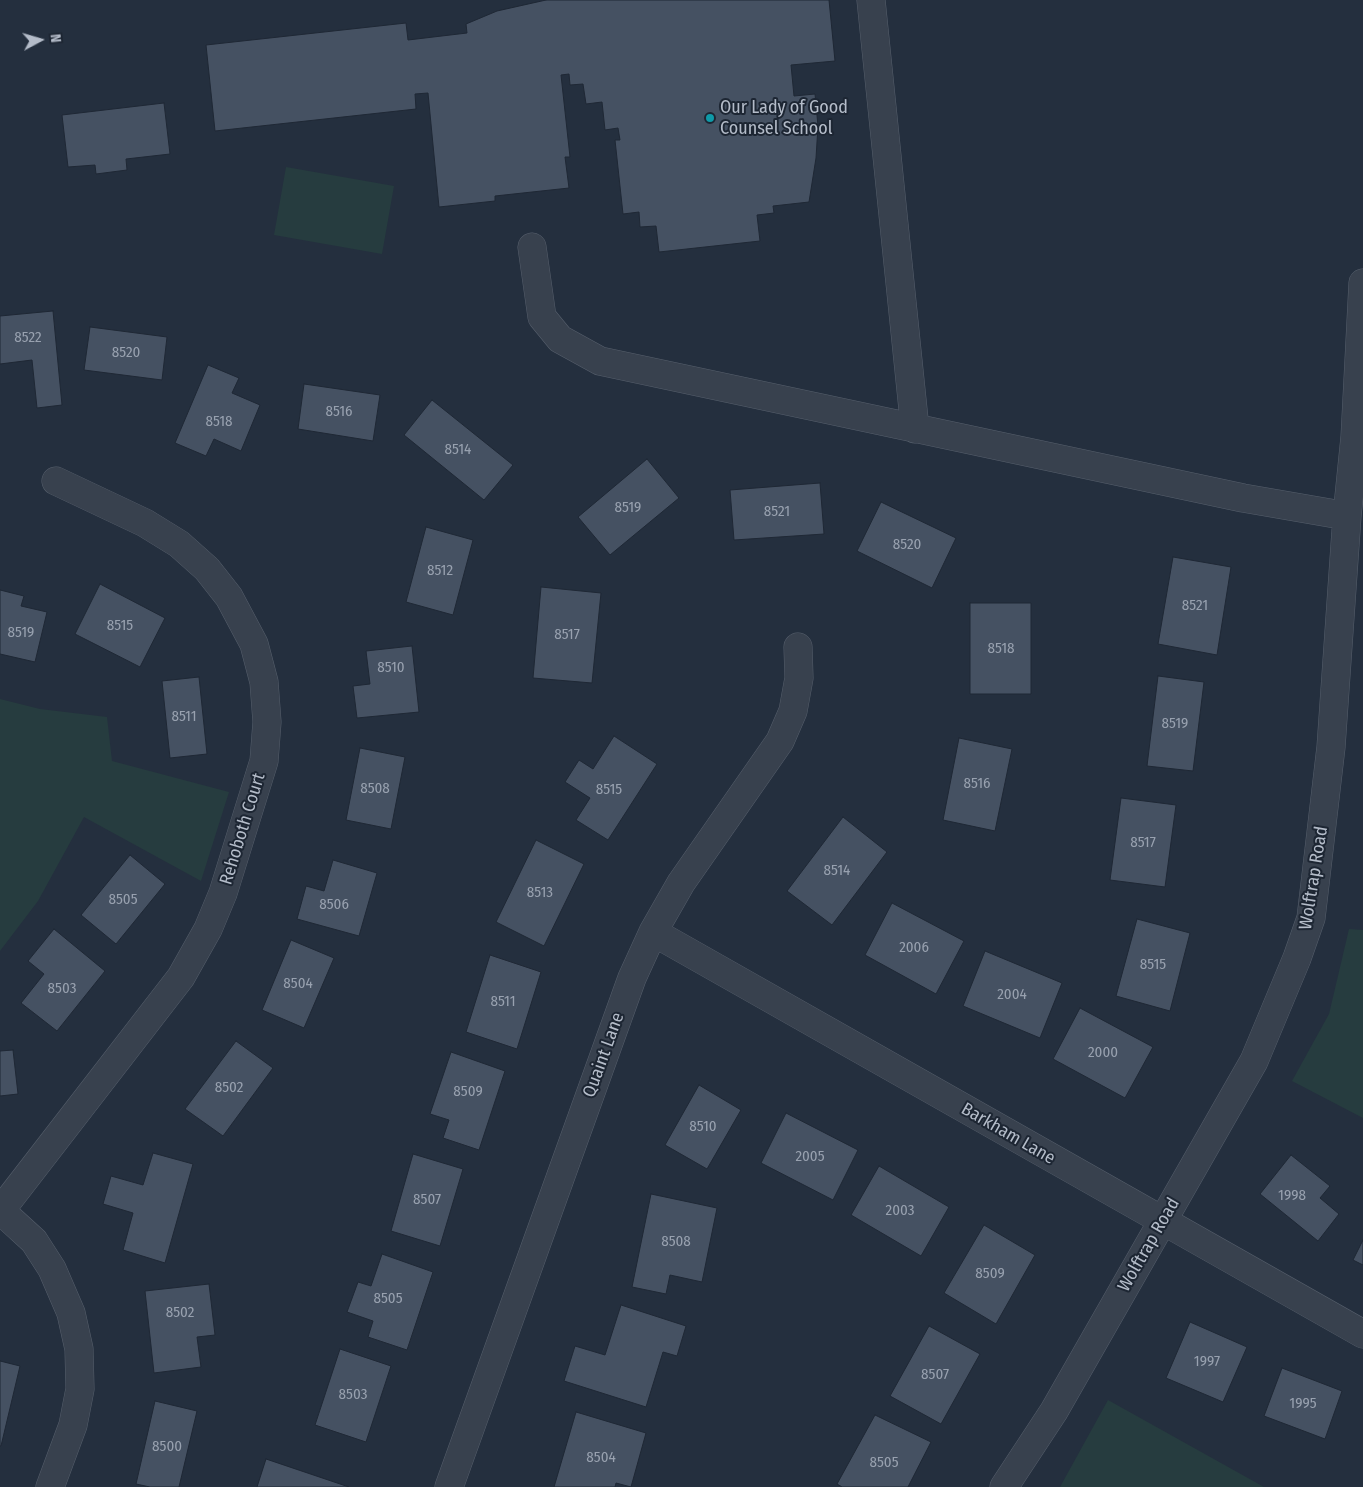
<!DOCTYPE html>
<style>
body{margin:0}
#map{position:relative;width:1363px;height:1487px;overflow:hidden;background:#242f3e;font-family:"Fira Sans Condensed",sans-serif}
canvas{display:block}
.north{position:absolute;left:15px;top:15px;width:50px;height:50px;-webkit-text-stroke:4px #1d2633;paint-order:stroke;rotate:84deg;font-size:14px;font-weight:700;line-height:20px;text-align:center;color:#b4bcc9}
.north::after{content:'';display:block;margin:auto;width:18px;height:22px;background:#b4bcc9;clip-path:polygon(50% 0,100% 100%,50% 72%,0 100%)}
</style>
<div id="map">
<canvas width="1363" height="1487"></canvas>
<div class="north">N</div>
</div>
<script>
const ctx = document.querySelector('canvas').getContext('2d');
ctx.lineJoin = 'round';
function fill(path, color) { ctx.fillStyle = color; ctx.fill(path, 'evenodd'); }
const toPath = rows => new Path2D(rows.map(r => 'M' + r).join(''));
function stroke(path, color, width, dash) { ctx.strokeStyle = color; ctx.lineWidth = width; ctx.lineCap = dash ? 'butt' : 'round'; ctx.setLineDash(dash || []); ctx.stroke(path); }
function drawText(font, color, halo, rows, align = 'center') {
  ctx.font = font + ' "Fira Sans Condensed",sans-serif'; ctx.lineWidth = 4; ctx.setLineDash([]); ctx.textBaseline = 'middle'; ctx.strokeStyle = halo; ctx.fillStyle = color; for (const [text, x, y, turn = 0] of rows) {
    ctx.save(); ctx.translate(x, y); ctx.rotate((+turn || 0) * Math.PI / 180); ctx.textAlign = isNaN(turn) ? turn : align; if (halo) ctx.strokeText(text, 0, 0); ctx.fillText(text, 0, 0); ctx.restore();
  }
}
const green = toPath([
 [286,167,394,186,382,254,274,235],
 [0,699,40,709,107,717,112,761,229,792,201,881,84,817,38,901,0,951],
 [1349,929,1363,930,1363,1118,1292,1081,1329,1014],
 [1108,1400,1221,1463,1264,1487,1060,1487]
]);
const building = toPath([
 [546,0,829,0,835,61,791,65,794,96,815,94,818,126,816,158,809,202,773,206,774,213,757,215,760,241,659,252,656,226,640,227,639,212,623,214,615,140,620,140,618,128,605,130,602,102,586,104,583,84,570,85,569,74,561,75,570,157,565,157,569,188,495,196,495,201,439,207,428,93,415,94,416,109,215,131,206,45,406,23,408,40,467,33,466,24,497,11,546,0],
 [164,103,170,154,126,159,127,170,96,174,95,165,68,167,62,115,164,103],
 [53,311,62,405,37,408,32,360,0,364,0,316,53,311],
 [90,327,167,337,162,380,84,370,90,327],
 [208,365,239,378,232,393,260,405,241,451,214,439,206,456,175,443,208,365],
 [304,384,380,395,373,441,298,429,304,384],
 [432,400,513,465,484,500,404,435,432,400],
 [647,459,679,498,610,555,578,517,647,459],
 [820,483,824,534,734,540,730,490,820,483],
 [881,502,956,538,932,588,857,551,881,502],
 [426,527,473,540,453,615,406,602,426,527],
 [1173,557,1231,567,1217,655,1158,644,1173,557],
 [100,584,165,618,140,667,75,634,100,584],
 [541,587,601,593,592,683,533,678,541,587],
 [0,590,24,596,21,606,47,612,35,662,0,654,0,590],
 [970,603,1031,603,1031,694,970,694,970,603],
 [412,646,419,712,357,718,353,686,370,684,366,651,412,646],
 [1158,676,1204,682,1193,771,1147,766,1158,676],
 [199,677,207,754,170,758,162,681,199,677],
 [614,736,657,764,608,840,576,820,590,798,565,782,579,760,593,769,614,736],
 [959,738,1012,749,995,831,943,820,959,738],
 [360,748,405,757,391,829,346,820,360,748],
 [1121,798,1176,805,1165,887,1110,880,1121,798],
 [843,817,887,852,832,925,787,891,843,817],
 [536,840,584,864,544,946,496,922,536,840],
 [130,855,165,884,116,944,81,915,130,855],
 [333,860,377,873,359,936,297,919,306,886,324,891,333,860],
 [892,903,964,941,936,994,865,955,892,903],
 [1137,919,1190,933,1170,1011,1116,996,1137,919],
 [54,929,105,971,57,1031,21,1003,44,974,28,961,54,929],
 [291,940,334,958,304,1028,262,1010,291,940],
 [985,951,1062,983,1040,1038,963,1006,985,951],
 [490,955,541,972,517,1049,466,1032,490,955],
 [1080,1008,1153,1047,1125,1098,1053,1059,1080,1008],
 [236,1041,273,1068,223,1136,185,1109,236,1041],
 [13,1050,18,1094,0,1096,0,1051,13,1050],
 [451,1052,505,1071,479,1150,443,1138,449,1120,430,1114,451,1052],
 [699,1085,741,1110,707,1169,665,1145,699,1085],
 [786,1113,858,1150,833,1200,761,1163,786,1113],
 [153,1153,193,1164,165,1263,123,1250,133,1213,103,1204,111,1176,143,1185,153,1153],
 [413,1154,463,1169,440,1246,391,1231,413,1154],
 [1291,1155,1330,1186,1320,1198,1339,1214,1318,1241,1260,1194,1291,1155],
 [879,1166,949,1207,921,1256,851,1215,879,1166],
 [651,1194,717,1208,702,1282,670,1275,666,1294,632,1287,651,1194],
 [984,1225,1035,1255,996,1324,944,1293,984,1225],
 [1363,1240,1363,1265,1353,1260,1363,1240],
 [382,1254,433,1272,407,1350,368,1337,373,1321,347,1312,358,1282,371,1286,382,1254],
 [209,1284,215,1335,197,1337,201,1367,154,1373,145,1291,209,1284],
 [621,1305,686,1326,677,1356,663,1352,646,1407,564,1381,575,1346,605,1355,621,1305],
 [1190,1322,1247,1347,1223,1402,1166,1378,1190,1322],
 [929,1326,980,1354,941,1424,890,1396,929,1326],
 [340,1349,391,1366,366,1442,315,1425,340,1349],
 [0,1361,20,1366,1,1446,0,1446,0,1361],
 [1282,1368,1342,1391,1325,1439,1264,1416,1282,1368],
 [155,1401,197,1411,179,1487,150,1487,136,1484,155,1401],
 [576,1412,646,1433,631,1487,616,1483,615,1487,554,1487,576,1412],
 [875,1415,931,1442,908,1487,842,1487,837,1484,875,1415],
 [266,1459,349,1487,257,1487,266,1459]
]);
const minor = toPath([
 [871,0,915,429],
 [532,247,542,317,560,339,600,361,1243,498,1347,516],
 [653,932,1363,1334],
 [0,1210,34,1241,52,1269,71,1313,79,1349,80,1389,73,1425,50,1487],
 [1,1210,181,977,208,929,223,893,264,761,267,722,264,682,254,644,229,597,207,569,179,544,145,523,56,481],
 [449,1487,632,978,653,932,681,883,780,741,793,711,799,678,798,647],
 [1004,1487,1054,1411,1254,1061,1297,958,1311,918,1331,747,1347,516,1355,437,1363,283]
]);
const markers = [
 [710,118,5,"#0f9aa8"]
];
const numberNames = [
 ["8522",28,338],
 ["8520",126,353],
 ["8516",339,412],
 ["8518",219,422],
 ["8514",458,450],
 ["8519",628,508],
 ["8521",777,512],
 ["8520",907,545],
 ["8512",440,571],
 ["8521",1195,606],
 ["8515",120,626],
 ["8519",21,633],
 ["8517",567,635],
 ["8518",1001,649],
 ["8510",391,668],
 ["8511",184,717],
 ["8519",1175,724],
 ["8516",977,784],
 ["8508",375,789],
 ["8515",609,790],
 ["8517",1143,843],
 ["8514",837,871],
 ["8513",540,893],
 ["8505",123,900],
 ["8506",334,905],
 ["2006",914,948],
 ["8515",1153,965],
 ["8504",298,984],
 ["8503",62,989],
 ["2004",1012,995],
 ["8511",503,1002],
 ["2000",1103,1053],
 ["8502",229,1088],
 ["8509",468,1092],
 ["8510",703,1127],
 ["2005",810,1157],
 ["1998",1292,1196],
 ["8507",427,1200],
 ["2003",900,1211],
 ["8508",676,1242],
 ["8509",990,1274],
 ["8505",388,1299],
 ["8502",180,1313],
 ["1997",1207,1362],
 ["8507",935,1375],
 ["8503",353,1395],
 ["1995",1303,1404],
 ["8500",167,1447],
 ["8504",601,1458],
 ["8505",884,1463]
];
const poiNames = [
 ["Our Lady of Good",720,108],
 ["Counsel School",720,129]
];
const streetNames = [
 ["Rehoboth Court",243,829,-73],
 ["Wolftrap Road",1314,878,-81],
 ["Quaint Lane",604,1055,-70],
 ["Barkham Lane",1008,1134,30],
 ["Wolftrap Road",1149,1245,-60]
];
fill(green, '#263c3f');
fill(building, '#455162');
stroke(building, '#1f2835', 1);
stroke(minor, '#565f6c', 29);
stroke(minor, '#38414e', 28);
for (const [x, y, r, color] of markers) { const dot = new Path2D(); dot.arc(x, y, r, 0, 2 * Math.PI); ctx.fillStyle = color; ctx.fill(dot); stroke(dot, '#1d2633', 2); }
drawText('15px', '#98a1af', null, numberNames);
drawText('18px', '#b4bcc9', '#1d2633', poiNames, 'left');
drawText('18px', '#b4bcc9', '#1d2633', streetNames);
</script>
